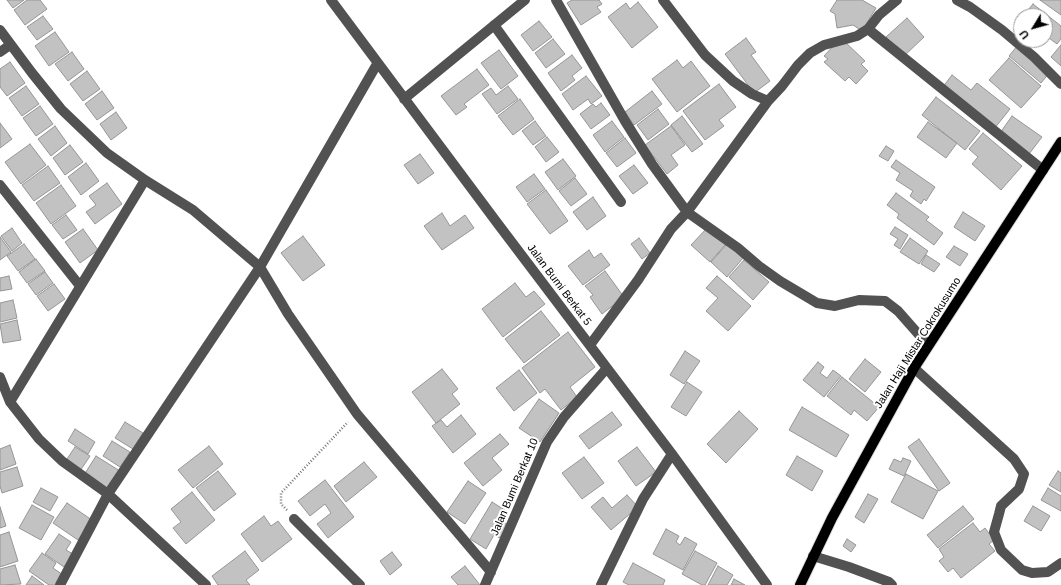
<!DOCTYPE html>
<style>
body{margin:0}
#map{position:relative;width:1061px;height:585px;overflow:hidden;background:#fff;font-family:Helvetica,sans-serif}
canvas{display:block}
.north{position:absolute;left:1013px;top:8px;width:40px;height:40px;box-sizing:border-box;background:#fff;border:1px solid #999;border-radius:50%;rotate:233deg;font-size:11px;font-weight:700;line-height:16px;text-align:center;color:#000}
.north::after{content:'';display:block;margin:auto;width:14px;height:18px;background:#000;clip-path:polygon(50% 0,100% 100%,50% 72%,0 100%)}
</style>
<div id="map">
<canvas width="1061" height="585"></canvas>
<div class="north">U</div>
</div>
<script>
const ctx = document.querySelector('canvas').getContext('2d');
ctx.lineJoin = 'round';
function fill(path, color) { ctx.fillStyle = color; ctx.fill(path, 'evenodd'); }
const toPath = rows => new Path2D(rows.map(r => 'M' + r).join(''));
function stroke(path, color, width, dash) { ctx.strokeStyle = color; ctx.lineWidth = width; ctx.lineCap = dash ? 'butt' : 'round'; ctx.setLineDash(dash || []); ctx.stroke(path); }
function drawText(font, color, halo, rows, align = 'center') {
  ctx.font = font + ' Helvetica,sans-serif'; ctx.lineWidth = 4; ctx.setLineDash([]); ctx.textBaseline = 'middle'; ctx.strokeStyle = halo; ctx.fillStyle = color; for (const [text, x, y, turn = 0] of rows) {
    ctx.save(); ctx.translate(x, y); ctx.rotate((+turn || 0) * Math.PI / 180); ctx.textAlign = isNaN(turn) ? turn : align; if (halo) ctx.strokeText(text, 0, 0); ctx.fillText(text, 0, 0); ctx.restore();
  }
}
const building = toPath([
 [7,0,24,0,13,8,7,0],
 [27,0,40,0,47,9,25,25,14,10,27,0],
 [572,0,599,0,602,4,597,7,601,12,581,25,567,3,572,0],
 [837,0,862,0,876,8,862,31,853,25,837,28,835,14,830,11,837,0],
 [1040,0,1061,0,1061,15,1040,0],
 [638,2,658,27,632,48,608,17,626,3,630,9,638,2],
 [1033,4,1061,26,1061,39,1057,44,1045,35,1045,16,1023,16,1033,4],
 [43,16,53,29,37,40,27,27,43,16],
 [907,18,924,37,904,56,886,37,907,18],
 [539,21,552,37,533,51,521,35,539,21],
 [55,32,69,52,49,66,35,46,55,32],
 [746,38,756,52,751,55,770,81,754,93,725,54,746,38],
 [553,39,565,54,546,68,535,53,553,39],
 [844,41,865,61,861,64,868,71,856,84,849,77,845,81,824,62,828,59,824,56,837,42,844,41],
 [1018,45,1050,72,1041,83,1009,56,1018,45],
 [1061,45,1061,66,1051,57,1061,45],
 [499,50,518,76,501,89,481,63,499,50],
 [72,52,84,69,68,81,55,64,72,52],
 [572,55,582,68,572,76,575,80,561,91,548,73,572,55],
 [1009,58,1041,86,1021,108,989,80,1009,58],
 [677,60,683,68,691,61,710,86,677,112,652,79,677,60],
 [10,62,25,83,7,96,0,87,0,69,10,62],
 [477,69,489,85,464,104,467,107,456,115,441,96,477,69],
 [87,71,100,89,83,101,70,84,87,71],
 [952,75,971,90,977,83,1010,109,994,129,942,88,952,75],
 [586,76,602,96,591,104,588,99,573,110,562,94,586,76],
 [719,84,736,107,719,120,724,126,705,140,683,111,719,84],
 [26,86,39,104,22,116,9,98,26,86],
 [508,86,518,99,497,114,482,94,491,88,496,95,508,86],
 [102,91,114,108,97,120,85,104,102,91],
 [652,91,662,104,634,125,625,112,652,91],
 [936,97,980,131,965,150,922,115,936,97],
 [520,99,534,119,513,135,498,116,520,99],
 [601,103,610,115,591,129,580,114,593,104,596,107,601,103],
 [40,106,53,124,36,136,23,118,40,106],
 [658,109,669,124,648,140,637,125,658,109],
 [116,112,127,128,111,140,100,124,116,112],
 [682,116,703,144,692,152,671,125,682,116],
 [1012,116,1042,137,1029,154,1000,133,1012,116],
 [535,121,546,136,533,145,522,131,535,121],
 [612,121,624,137,605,152,593,135,612,121],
 [928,122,957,143,946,158,917,137,928,122],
 [0,123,12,139,0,148,0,123],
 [55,126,67,143,51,156,38,139,55,126],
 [671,126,685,145,671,155,678,165,667,174,645,145,671,126],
 [983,133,1022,166,1001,190,972,164,978,157,969,149,983,133],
 [547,137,559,152,546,162,535,147,547,137],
 [625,138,636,153,617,167,606,153,625,138],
 [30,144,46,165,21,184,5,162,30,144],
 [70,145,83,162,65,175,53,158,70,145],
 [886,146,894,151,888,161,879,156,886,146],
 [420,154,434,173,418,184,404,165,420,154],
 [563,159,576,176,558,190,545,172,563,159],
 [896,160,935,187,926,201,924,199,921,204,910,196,913,191,896,180,900,173,891,167,896,160],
 [86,163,99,181,81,195,68,177,86,163],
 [634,165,648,183,633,194,619,176,634,165],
 [48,166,60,183,34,201,22,185,48,166],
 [534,174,545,189,527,202,516,187,534,174],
 [575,178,587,194,571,206,559,191,575,178],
 [107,183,122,204,95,224,86,212,96,205,89,196,107,183],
 [61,185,76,206,51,224,36,203,61,185],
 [546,190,568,221,550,234,527,204,546,190],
 [896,193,929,217,926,220,943,233,934,245,897,218,899,214,887,205,896,193],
 [593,197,606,216,587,230,573,212,593,197],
 [963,212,985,226,975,241,954,227,963,212],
 [442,213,450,226,465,215,474,228,442,250,424,226,442,213],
 [66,215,77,230,63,239,52,225,66,215],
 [895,227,908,235,900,249,894,245,898,239,890,234,895,227],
 [12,228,22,243,12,251,1,236,12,228],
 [707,228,726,244,710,262,691,245,707,228],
 [83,229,98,250,80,263,65,242,83,229],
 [303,236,325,265,303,281,281,253,303,236],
 [0,237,11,252,0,260,0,237],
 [639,238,650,253,642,259,631,244,639,238],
 [910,238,928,251,919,264,900,252,910,238],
 [24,244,35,259,18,271,7,256,24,244],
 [727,244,743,258,727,277,711,262,727,244],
 [954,246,968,254,960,266,946,257,954,246],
 [589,250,594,258,601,253,610,265,583,285,568,266,589,250],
 [926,255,940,264,934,272,921,264,926,255],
 [36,259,45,271,27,283,19,272,36,259],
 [744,260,769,282,753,300,729,277,744,260],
 [605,271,624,297,602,314,590,297,593,295,585,286,605,271],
 [45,272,53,283,36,295,28,284,45,272],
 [9,276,12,289,0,291,0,278,9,276],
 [717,276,751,306,728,331,706,311,718,298,706,288,717,276],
 [515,283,526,297,534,291,545,304,503,337,482,309,515,283],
 [54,284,65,299,48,311,37,296,54,284],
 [13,300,17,318,0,322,0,303,13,300],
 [541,311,560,335,524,363,505,339,541,311],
 [17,320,21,340,3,343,0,324,17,320],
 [568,332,595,367,570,387,577,397,561,410,545,389,540,393,522,368,568,332],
 [685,351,700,361,684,384,670,375,685,351],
 [865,359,881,372,865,392,849,379,865,359],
 [818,362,824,367,820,373,827,378,833,370,841,376,824,397,803,380,818,362],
 [442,369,458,389,452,394,460,404,436,423,412,392,442,369],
 [519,370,537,393,514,411,496,388,519,370],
 [842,377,879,407,867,421,854,410,851,415,827,396,842,377],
 [687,382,702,392,686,416,671,407,687,382],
 [539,399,559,413,540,442,519,428,539,399],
 [802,407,849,435,836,457,789,430,802,407],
 [739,411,758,429,726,463,707,444,739,411],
 [612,412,622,425,589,449,579,436,612,412],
 [461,415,476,434,453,453,432,426,441,420,447,427,461,415],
 [125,422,143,433,133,449,115,438,125,422],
 [75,429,95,442,88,454,68,441,75,429],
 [500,434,509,444,492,458,502,470,483,486,464,463,500,434],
 [919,439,950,483,939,491,908,447,919,439],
 [112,441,130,452,120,467,103,456,112,441],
 [10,445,16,464,0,470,0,449,10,445],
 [209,446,223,464,193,488,178,470,209,446],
 [75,447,90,456,80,471,65,462,75,447],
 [637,447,656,472,636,486,618,461,637,447],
 [96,456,120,471,108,491,84,475,96,456],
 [797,456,823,471,812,491,786,475,797,456],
 [584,457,604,483,582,499,562,473,584,457],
 [903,458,911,461,904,476,889,469,894,459,901,462,903,458],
 [364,462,377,477,346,502,334,486,364,462],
 [17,467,23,486,2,493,0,486,0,472,17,467],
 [218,471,236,494,214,511,196,488,218,471],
 [1058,471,1061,473,1061,492,1049,485,1058,471],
 [906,474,938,491,923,519,891,502,906,474],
 [325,480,354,517,328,538,317,524,331,513,325,504,310,516,298,501,325,480],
 [468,481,486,493,465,524,447,512,468,481],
 [41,488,58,497,50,511,33,502,41,488],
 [1048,488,1061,496,1061,511,1041,500,1048,488],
 [192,492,215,520,186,544,173,528,181,522,171,509,192,492],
 [868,494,878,499,864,523,855,517,868,494],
 [627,495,638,507,611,530,591,507,603,497,612,508,627,495],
 [492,502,508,512,502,522,508,525,500,538,494,535,486,549,470,539,492,502],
 [67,503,92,520,78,540,53,523,67,503],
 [32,505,54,517,41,540,19,528,32,505],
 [963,506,974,519,938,548,927,535,963,506],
 [1033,506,1050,516,1041,531,1024,521,1033,506],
 [0,507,6,526,0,528,0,507],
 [264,516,271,526,278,521,292,539,262,562,241,534,264,516],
 [973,523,980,532,985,528,994,540,989,544,995,551,961,578,953,568,948,572,939,561,944,557,939,549,973,523],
 [666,529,679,536,676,542,680,545,685,537,697,544,683,570,653,554,666,529],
 [9,532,18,561,0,567,0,535,9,532],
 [59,534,71,542,66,550,73,554,64,567,45,554,59,534],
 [847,539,856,545,851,552,843,546,847,539],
 [245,551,259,570,246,580,250,585,218,585,212,576,245,551],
 [695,551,717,563,705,585,702,585,682,574,695,551],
 [392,552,402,565,390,575,380,561,392,552],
 [42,553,56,563,53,568,63,575,56,585,49,585,29,571,42,553],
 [633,563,665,580,663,585,629,585,623,582,633,563],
 [15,565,21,584,0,585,0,569,15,565],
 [465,566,480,585,458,585,451,577,465,566],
 [718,566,733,575,727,585,708,585,718,566],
 [32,576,44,585,26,585,32,576],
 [734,579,745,585,731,585,734,579]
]);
const path = toPath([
 [287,510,281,504,281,493,348,422]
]);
const minor = toPath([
 [331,0,498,224,672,454,767,585],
 [556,0,625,121,652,164,687,212,768,101],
 [663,0,705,55,733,81,752,94,768,101,782,86,798,65,810,53,824,45,857,36,868,29,879,15,897,0],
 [957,0,970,7,1002,30,1034,57,1061,84],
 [494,25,621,202],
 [868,29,1043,170],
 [0,30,32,73,61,109,107,153,145,180,193,210,260,267,288,314,357,414,491,572],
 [0,52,10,45],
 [404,99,525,0],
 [0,185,80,286],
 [590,345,638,280,671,229,687,212,738,248,759,266,780,281,817,303,835,306,859,300,885,301,898,311,928,345],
 [914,368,1014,459,1024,474,1019,489,1001,506,999,514,994,532,1001,550,1022,570,1032,573,1048,572,1061,563],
 [0,377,10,402,39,439,62,461,108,494,206,585],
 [10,402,145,180],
 [294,519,360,585],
 [813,556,849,567,889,582,892,585],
 [60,585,108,494,260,267,377,64],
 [485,585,547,442,564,417,607,368],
 [601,585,643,499,672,454]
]);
const major = toPath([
 [800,585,832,518,914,368,1061,142]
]);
const streetNames = [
 ["Jalan Bumi Berkat 5",559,285,53],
 ["Jalan Haji Mistar Cokrokusumo",918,343,-58],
 ["Jalan Bumi Berkat 10",515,487,-67]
];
fill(building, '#c2c2c2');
stroke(building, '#969696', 1);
stroke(major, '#dbdbdb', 12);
stroke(path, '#747474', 2.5, [1, 2]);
stroke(minor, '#525252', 10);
stroke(major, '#000', 10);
drawText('11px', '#000', '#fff', streetNames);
</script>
